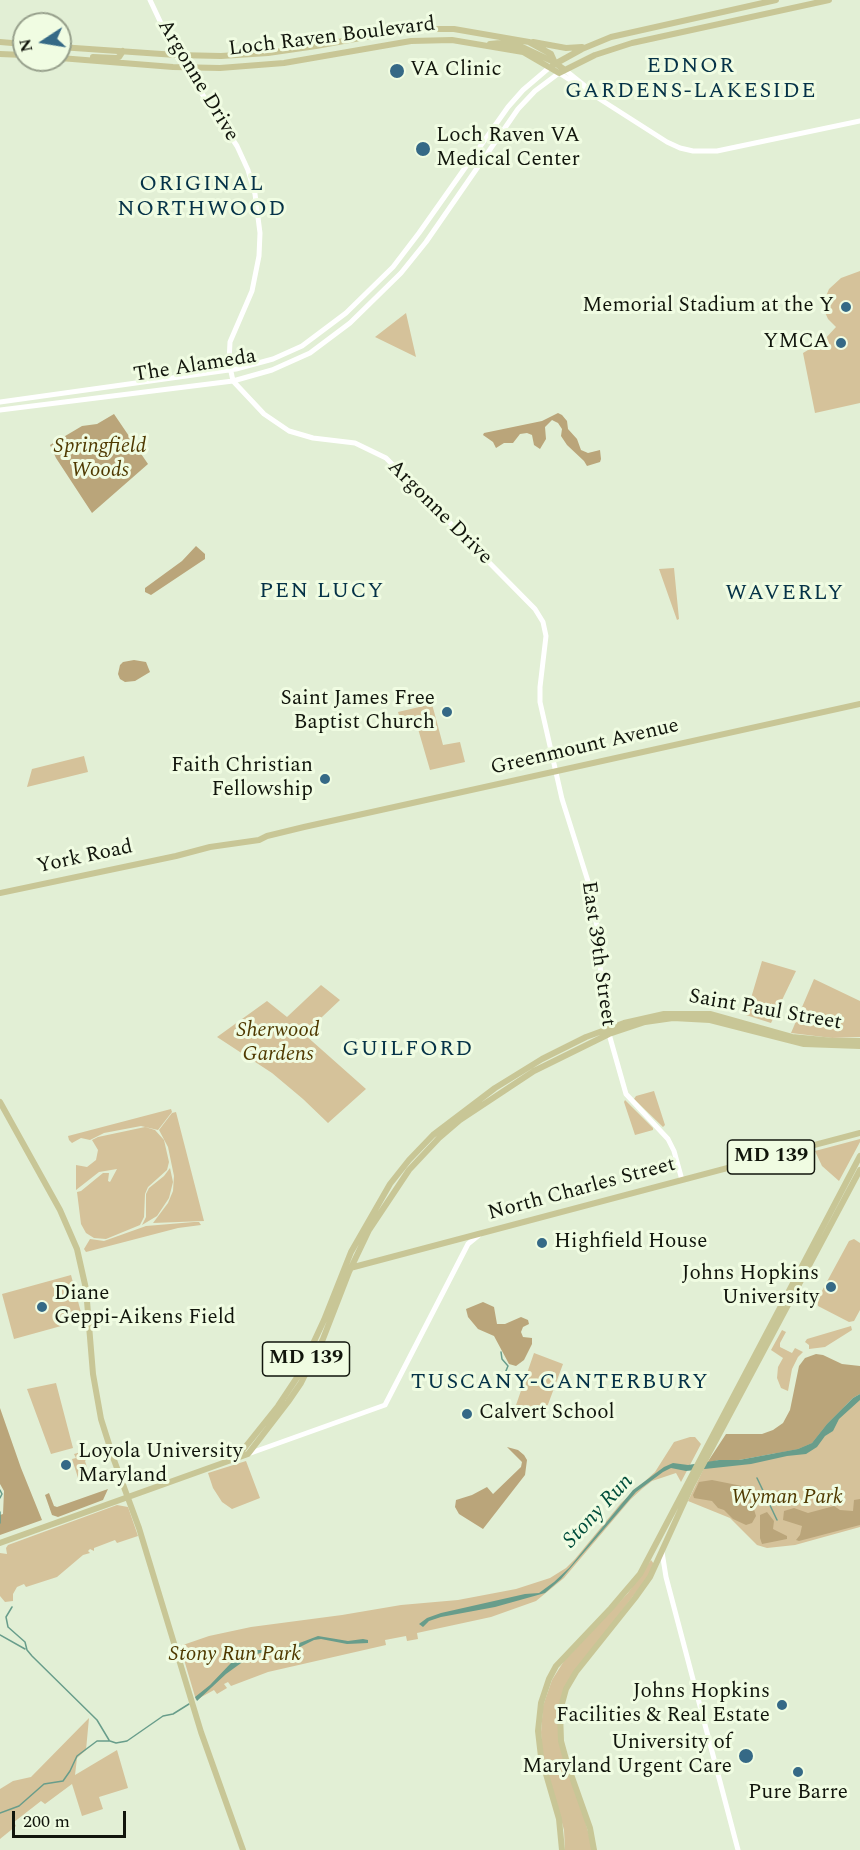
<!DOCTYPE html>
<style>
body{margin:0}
#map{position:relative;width:860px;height:1850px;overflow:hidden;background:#e2efd5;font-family:Spectral,serif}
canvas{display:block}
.north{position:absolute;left:12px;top:12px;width:60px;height:60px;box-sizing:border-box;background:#f0fce2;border:2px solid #97a08c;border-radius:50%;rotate:258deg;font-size:16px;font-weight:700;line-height:24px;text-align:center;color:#11150c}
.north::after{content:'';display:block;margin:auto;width:21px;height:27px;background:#356986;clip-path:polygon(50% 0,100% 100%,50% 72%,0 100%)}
.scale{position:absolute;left:12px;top:1811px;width:114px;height:27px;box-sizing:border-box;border:3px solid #11150c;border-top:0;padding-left:8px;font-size:18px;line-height:21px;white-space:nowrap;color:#11150c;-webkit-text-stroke:4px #f0fce2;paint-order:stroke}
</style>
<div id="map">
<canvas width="860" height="1850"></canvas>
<div class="north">N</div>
<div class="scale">200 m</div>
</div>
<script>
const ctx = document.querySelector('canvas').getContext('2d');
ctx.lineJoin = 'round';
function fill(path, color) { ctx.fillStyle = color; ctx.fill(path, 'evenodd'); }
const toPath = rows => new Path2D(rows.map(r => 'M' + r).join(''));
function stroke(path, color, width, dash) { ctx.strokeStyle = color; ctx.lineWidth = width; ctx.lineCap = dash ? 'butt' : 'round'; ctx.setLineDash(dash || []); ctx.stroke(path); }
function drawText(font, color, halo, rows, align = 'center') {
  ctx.font = font + ' Spectral,serif'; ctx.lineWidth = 6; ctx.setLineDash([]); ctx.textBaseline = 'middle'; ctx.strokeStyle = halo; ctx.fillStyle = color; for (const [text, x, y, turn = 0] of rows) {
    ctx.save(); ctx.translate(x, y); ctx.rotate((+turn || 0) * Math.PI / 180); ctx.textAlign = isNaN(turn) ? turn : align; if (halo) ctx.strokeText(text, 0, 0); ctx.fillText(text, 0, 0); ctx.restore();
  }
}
const green = toPath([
 [860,271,860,403,815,413,803,353,823,341,836,327,828,319,824,310,824,301,829,289,841,278],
 [406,313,416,357,375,337],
 [674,568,679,619,677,620,659,569],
 [432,704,443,745,460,742,465,762,430,770,414,715,400,719,398,712],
 [84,756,88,772,27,787,32,769],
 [762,961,796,971,771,1023,746,1015],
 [814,979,860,1001,860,1037,832,1038,791,1033],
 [321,985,340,1000,304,1034,366,1089,328,1123,303,1099,272,1073,217,1037,267,1001,287,1017],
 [654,1091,665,1125,663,1127,634,1099,636,1096],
 [625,1100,653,1128,653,1130,635,1135,624,1102],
 [171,1109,172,1112,158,1130,141,1126,104,1133,90,1140,81,1138,72,1143,69,1140,68,1136],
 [176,1112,204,1221,153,1223,168,1203,173,1191,174,1176,168,1147,159,1130,172,1113],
 [145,1127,155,1130,164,1140,169,1162,167,1170,148,1187,145,1194,144,1217,140,1225,106,1239,94,1238,86,1233,81,1224,77,1192,81,1191,103,1173,109,1173,108,1181,110,1182,117,1169,99,1172,76,1190,76,1165,87,1167,96,1160,98,1150,92,1140,98,1137],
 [860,1139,860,1142,839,1181,822,1166,815,1151],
 [170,1168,173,1182,169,1198,157,1216,142,1225,146,1217,146,1194,149,1188,164,1176],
 [194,1222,199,1222,201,1225,178,1228,86,1252,84,1249,90,1239,104,1241,146,1226],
 [854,1239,860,1243,860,1310,854,1321,849,1322,818,1306,817,1300,849,1241],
 [71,1275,83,1320,14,1339,2,1294],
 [851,1326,852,1330,825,1347,809,1349,809,1345,805,1342,807,1339],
 [782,1330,786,1332,780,1343,780,1347,792,1353,795,1348,803,1352,798,1357,792,1369,788,1391,781,1388,777,1378,778,1367,783,1358,771,1350],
 [534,1353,563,1364,543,1418,515,1408],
 [56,1383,73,1448,51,1454,27,1389],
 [860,1396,860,1527,795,1545,767,1548,757,1545,730,1518,688,1501,705,1466,771,1456],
 [690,1437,695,1437,701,1444,681,1482,676,1473,652,1481,643,1488,631,1499,564,1578,536,1601,491,1617,417,1633,418,1639,407,1641,406,1636,385,1640,386,1645,268,1672,231,1686,228,1682,224,1684,227,1688,217,1694,214,1690,196,1700,180,1646,209,1636,251,1627,342,1615,401,1605,458,1600,516,1589,550,1578,566,1568,575,1559,621,1503,655,1472,674,1442],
 [81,1452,90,1455,85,1461,90,1477,88,1481,80,1484,72,1459,76,1458,74,1454],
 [246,1461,260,1498,232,1509,222,1502,213,1488,208,1473],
 [117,1505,128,1507,138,1536,117,1543,115,1540,94,1548,94,1551,90,1549,88,1551,90,1553,83,1555,57,1577,26,1587,24,1584,17,1587,13,1594,13,1601,5,1602,0,1596,0,1553,7,1554,6,1548,8,1545],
 [651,1560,654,1564,647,1578,571,1677,558,1721,593,1850,565,1850,564,1830,542,1751,541,1732,543,1706,552,1680,564,1661,628,1593],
 [89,1718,86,1750,77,1758,75,1775,117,1750,128,1788,99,1797,103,1809,82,1816,72,1784,45,1804,41,1801,14,1822,16,1826,0,1839,0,1789,13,1781,31,1777]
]);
const forest = toPath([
 [558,413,562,415,567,421,568,429,577,439,581,450,588,453,600,450,601,459,600,462,587,466,584,461,567,445,561,436,562,429,558,423,552,420,545,427,546,439,540,449,534,445,532,435,527,433,520,434,513,443,504,443,496,448,493,442,483,435,484,433,542,421],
 [114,414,148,464,92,513,56,458,50,445,82,426,97,424],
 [196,546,205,554,205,559,151,595,145,592,145,588,182,561],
 [134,660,146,662,150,672,135,681,125,682,120,679,118,674,120,665,123,662],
 [483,1302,494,1307,497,1324,505,1324,521,1317,528,1320,529,1324,523,1327,521,1332,523,1337,532,1338,532,1344,524,1360,516,1366,509,1364,494,1336,478,1329,468,1317,466,1309],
 [816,1354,823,1355,842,1364,860,1366,860,1394,853,1398,827,1424,812,1443,798,1449,761,1456,739,1460,719,1460,707,1463,726,1434,762,1434,773,1430,783,1423,790,1410,799,1366,805,1358],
 [0,1408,21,1468,42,1520,0,1535,0,1515,3,1514,4,1491,0,1484],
 [507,1447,518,1450,524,1455,527,1460,525,1475,483,1529,459,1514,455,1507,456,1500,472,1495,487,1487,493,1494,521,1467,522,1462],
 [712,1480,742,1486,748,1490,756,1516,752,1523,746,1525,733,1519,724,1510,718,1508,712,1501,694,1498,693,1495,699,1482],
 [108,1489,103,1500,58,1517,52,1515,45,1495,49,1493,54,1506,57,1507],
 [860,1499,860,1525,799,1541,796,1540,800,1535,802,1526,783,1520,784,1511,794,1508,808,1513,834,1506,840,1510,853,1511,854,1500],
 [767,1512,774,1521,773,1529,787,1536,787,1539,762,1544,760,1538,760,1515]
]);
const water = toPath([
 [860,1394,860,1400,839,1419,833,1431,825,1436,817,1447,806,1454,787,1456,751,1464,686,1471,671,1468,663,1472,636,1492,561,1579,545,1593,495,1607,441,1617,429,1621,423,1627,419,1624,427,1618,441,1613,525,1594,539,1593,554,1582,569,1568,633,1490,664,1467,673,1463,688,1465,719,1460,739,1460,798,1449,812,1443,827,1424,853,1398],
 [318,1636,348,1641,363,1639,368,1640,368,1643,347,1644,321,1639,314,1640,288,1653,260,1653,248,1658,226,1674,197,1701,195,1697,210,1685,232,1662,241,1656,257,1650,281,1650]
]);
const stream = toPath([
 [501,1352,502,1359,508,1366,505,1373],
 [757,1478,777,1520],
 [0,1490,2,1494,0,1498],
 [0,1512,0,1523],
 [12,1607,6,1617,8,1627,25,1642,27,1650,32,1656,97,1720,109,1740],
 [0,1635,25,1649],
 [0,1813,19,1806,44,1784,63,1781,70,1771,77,1756,97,1741,110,1741,116,1743,127,1741,163,1716,173,1714,189,1704]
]);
const secondary = toPath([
 [150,0,176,55,237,146,248,170,255,194,260,233,259,256,252,291,230,342,229,362,233,381,264,414,289,431,313,438,355,443,386,458,535,609,543,622,546,636,540,687,540,702,562,799,592,894,597,928,603,1001,609,1034,626,1094,668,1139,674,1151,682,1180],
 [565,70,590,90],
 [0,402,236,369,273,359,302,346,346,313,393,267,419,233,508,107,523,90,550,67],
 [0,410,233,381,272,370,310,353,350,323,401,273,426,242,518,109,535,91,559,73,667,142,680,148,693,151,717,151,860,121],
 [248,1454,385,1405,468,1244,479,1235],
 [662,1552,666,1577,738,1850]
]);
const primary = toPath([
 [0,42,24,44],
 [533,42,566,48,582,47],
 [490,44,500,43,522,47,556,63],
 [60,47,176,55,221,56,268,53,316,46,410,29,454,29,529,42,551,54,555,63,565,70],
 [0,54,24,55],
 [93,57,116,58,119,57,123,51],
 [60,58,173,67,220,68,284,63,411,41,452,40,523,52,559,73,595,55,632,43,829,0],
 [553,65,582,49,611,37,776,0],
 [0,893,176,856,210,847,259,840,267,836,304,827,860,704],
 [0,1102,60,1210,77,1249,86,1289,93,1374,101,1419,114,1460,139,1528,201,1732,243,1850],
 [350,1268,860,1133],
 [238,1456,278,1406,298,1376,324,1320,351,1252,390,1184,409,1160,433,1135,495,1088,542,1059,586,1037,624,1023,664,1014,710,1014,792,1037,834,1041,860,1041],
 [0,1543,248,1454,288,1402,301,1383,323,1339,349,1272,369,1230,409,1170,439,1138,460,1120,534,1071,609,1034,645,1022,673,1018,710,1020,804,1044,860,1046],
 [562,1850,559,1819,541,1757,538,1731,541,1703,549,1679,556,1666,611,1608,640,1574,860,1156],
 [594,1850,590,1828,567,1763,561,1741,560,1711,566,1689,576,1672,635,1598,650,1577,692,1485,860,1170]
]);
const markers = [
 [397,71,8,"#356986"],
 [423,149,8,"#356986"],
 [846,307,6,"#356986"],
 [841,343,6,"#356986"],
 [447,712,6,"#356986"],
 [325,779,6,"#356986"],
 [542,1243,6,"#356986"],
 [831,1287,6,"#356986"],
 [42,1307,6,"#356986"],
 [467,1414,6,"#356986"],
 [66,1465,6,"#356986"],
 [782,1705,6,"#356986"],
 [746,1756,8,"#356986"],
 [798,1772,6,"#356986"]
];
const shields = [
 [771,1157,87],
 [306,1359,87]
];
const shieldNames = [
 ["MD 139",771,1157],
 ["MD 139",306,1359]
];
const streetNames = [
 ["Loch Raven Boulevard",332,38,-7],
 ["Argonne Drive",197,81,59],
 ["The Alameda",195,367,-9],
 ["Argonne Drive",439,513,45],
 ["Greenmount Avenue",585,748,-13],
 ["York Road",85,858,-12],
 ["East 39th Street",597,954,82],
 ["Saint Paul Street",765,1011,10],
 ["North Charles Street",582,1190,-15]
];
const poiNames = [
 ["VA Clinic",410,71,"left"],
 ["Loch Raven VA",436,137,"left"],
 ["Medical Center",436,161,"left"],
 ["Memorial Stadium at the Y",834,307],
 ["YMCA",829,343],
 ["Saint James Free",435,700],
 ["Baptist Church",435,724],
 ["Faith Christian",313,767],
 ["Fellowship",313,791],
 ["Highfield House",554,1243,"left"],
 ["Johns Hopkins",819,1275],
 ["University",819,1299],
 ["Diane",54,1295,"left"],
 ["Geppi-Aikens Field",54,1319,"left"],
 ["Calvert School",479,1414,"left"],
 ["Loyola University",78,1453,"left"],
 ["Maryland",78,1477,"left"],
 ["Johns Hopkins",770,1693],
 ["Facilities & Real Estate",770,1717],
 ["University of",732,1744],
 ["Maryland Urgent Care",732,1768],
 ["Pure Barre",798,1794,"center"]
];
const parkNames = [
 ["Springfield",100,448],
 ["Woods",100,472],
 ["Sherwood",278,1032],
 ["Gardens",278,1056],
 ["Wyman Park",787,1499],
 ["Stony Run Park",235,1656]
];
const neighbourhoodNames = [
 ["EDNOR",691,68],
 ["GARDENS-LAKESIDE",691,93],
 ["ORIGINAL",202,186],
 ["NORTHWOOD",202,211],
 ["PEN LUCY",322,593],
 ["WAVERLY",785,595],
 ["GUILFORD",408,1051],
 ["TUSCANY-CANTERBURY",560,1384]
];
const waterNames = [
 ["Stony Run",599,1512,-47]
];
fill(green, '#d5c29a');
fill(forest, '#baa57a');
fill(water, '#689d8b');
stroke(stream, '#689d8b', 1.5);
stroke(secondary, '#fff', 5);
stroke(primary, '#c8c696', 6);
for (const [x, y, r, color] of markers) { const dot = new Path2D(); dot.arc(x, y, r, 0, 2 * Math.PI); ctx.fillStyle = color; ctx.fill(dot); stroke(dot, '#f0fce2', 2); }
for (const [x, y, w] of shields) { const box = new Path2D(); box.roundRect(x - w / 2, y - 17, w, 34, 4.5); ctx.fillStyle = '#f0fce2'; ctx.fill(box); stroke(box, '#11150c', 1.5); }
drawText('bold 20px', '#11150c', null, shieldNames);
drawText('21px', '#11150c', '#f0fce2', streetNames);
drawText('21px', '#11150c', '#f0fce2', poiNames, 'right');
drawText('italic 21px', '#4f3900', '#f0fce2', parkNames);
ctx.letterSpacing = '1.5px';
drawText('22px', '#053247', '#f0fce2', neighbourhoodNames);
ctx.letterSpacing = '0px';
drawText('italic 22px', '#004e3c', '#f0fce2', waterNames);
</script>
